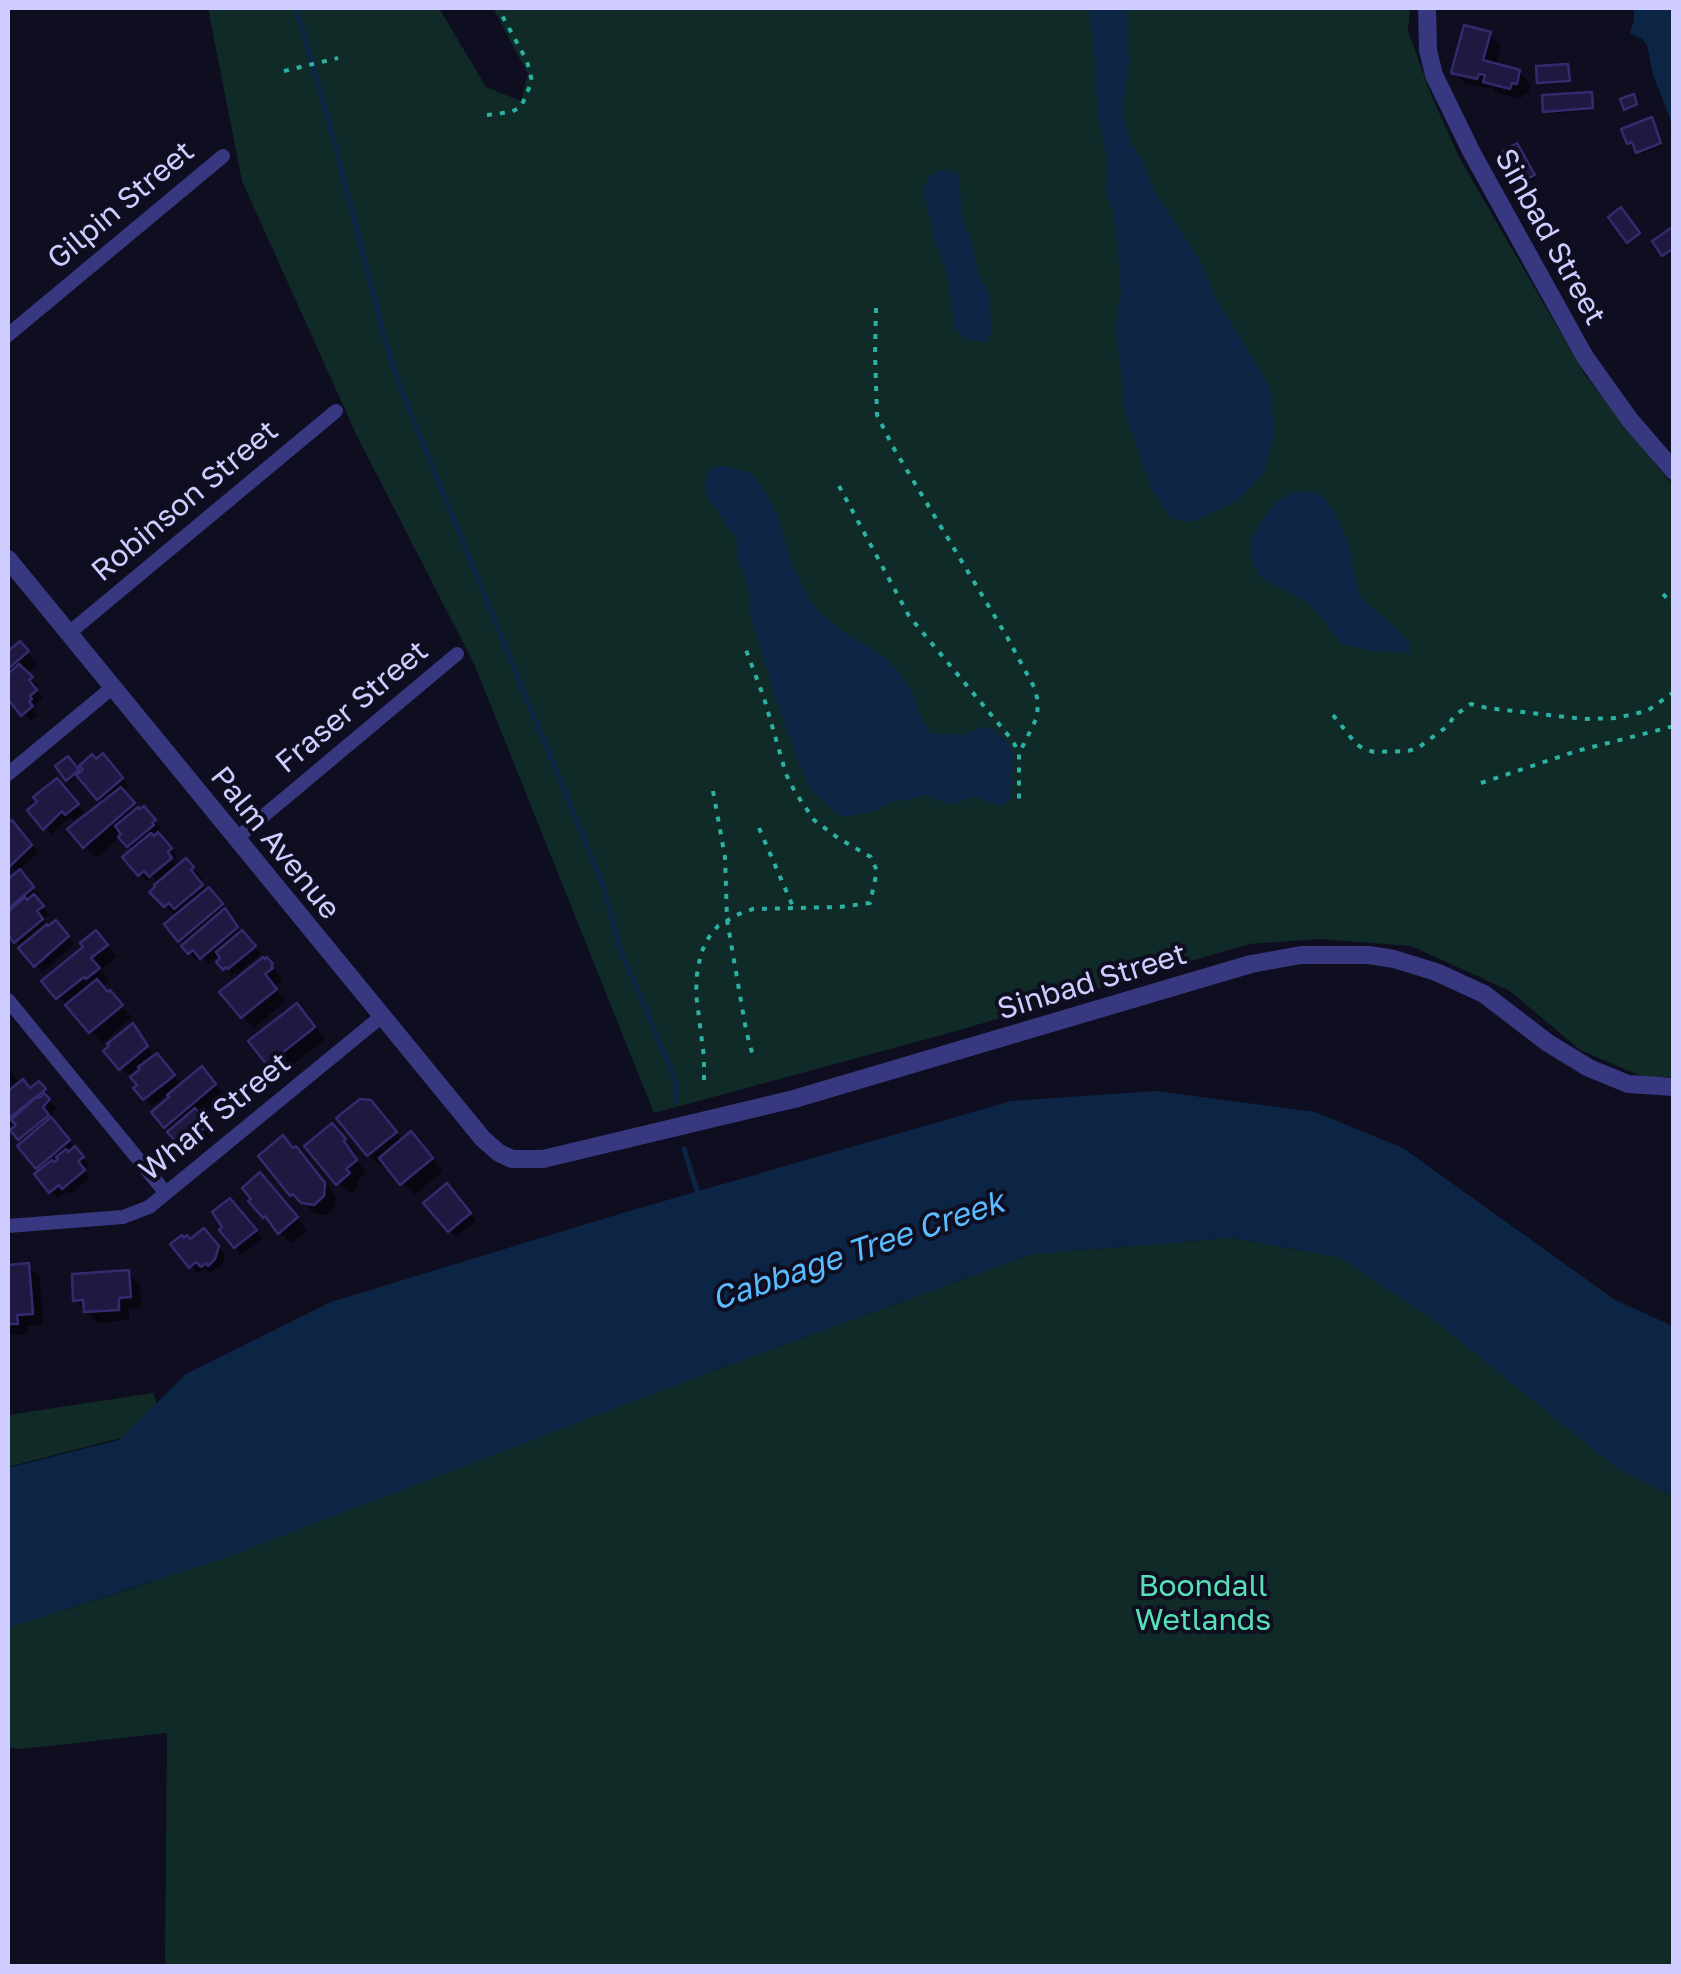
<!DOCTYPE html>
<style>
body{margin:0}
#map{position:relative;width:1681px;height:1974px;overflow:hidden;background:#0f0d20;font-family:"Golos Text",sans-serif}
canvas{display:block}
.frame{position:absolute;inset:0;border:10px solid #cfccff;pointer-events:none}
</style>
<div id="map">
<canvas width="1681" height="1974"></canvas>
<div class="frame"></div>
</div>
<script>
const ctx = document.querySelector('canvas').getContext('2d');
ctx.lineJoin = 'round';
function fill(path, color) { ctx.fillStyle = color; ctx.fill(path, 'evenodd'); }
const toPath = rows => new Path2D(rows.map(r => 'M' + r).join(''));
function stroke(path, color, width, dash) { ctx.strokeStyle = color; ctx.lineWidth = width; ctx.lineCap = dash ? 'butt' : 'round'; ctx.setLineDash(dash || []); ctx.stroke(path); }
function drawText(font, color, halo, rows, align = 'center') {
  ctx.font = font + ' "Golos Text",sans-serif'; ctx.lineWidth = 8; ctx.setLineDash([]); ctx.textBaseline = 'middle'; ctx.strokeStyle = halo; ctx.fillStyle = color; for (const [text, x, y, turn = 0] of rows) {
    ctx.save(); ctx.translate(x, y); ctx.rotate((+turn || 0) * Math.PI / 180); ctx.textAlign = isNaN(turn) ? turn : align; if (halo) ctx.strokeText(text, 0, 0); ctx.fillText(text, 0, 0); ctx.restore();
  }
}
const green = toPath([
 [208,8,439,8,486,87,521,101,528,74,493,8,1410,8,1408,31,1432,97,1460,159,1585,375,1673,486,1673,1076,1648,1079,1580,1050,1510,991,1411,946,1320,939,1249,944,953,1032,654,1113,474,664,356,434,242,181],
 [1231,1238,1338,1257,1434,1320,1614,1466,1673,1496,1673,1966,165,1966,167,1733,21,1749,8,1747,8,1628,154,1581,702,1375,1032,1254],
 [153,1393,157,1403,121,1438,8,1467,8,1415]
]);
const water = toPath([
 [1088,8,1126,8,1129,61,1122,116,1130,141,1142,160,1155,192,1200,261,1217,301,1260,369,1271,393,1274,434,1265,472,1236,502,1190,522,1170,518,1151,489,1122,403,1123,388,1115,327,1121,293,1116,229,1113,211,1106,194,1107,158,1098,119,1093,36],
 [1634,8,1673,8,1673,138,1647,69,1630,33,1634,20],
 [940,170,956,172,960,179,961,217,972,243,978,274,990,296,991,334,987,342,965,339,955,328,948,276,936,245,923,189,930,176],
 [725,466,753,474,764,490,779,520,792,566,815,608,843,632,886,658,901,675,915,697,918,711,931,734,964,735,980,728,990,727,1009,744,1013,754,1011,797,1006,803,1002,806,974,797,949,805,928,795,889,803,874,811,846,817,836,813,812,791,802,772,779,709,751,618,748,589,738,559,737,541,706,494,705,477,713,467],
 [1309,491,1323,496,1334,511,1348,543,1360,597,1394,626,1410,644,1409,653,1375,651,1342,644,1330,631,1323,618,1308,603,1259,576,1250,556,1251,540,1261,521,1273,505,1290,493],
 [1156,1091,1315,1112,1403,1148,1615,1300,1673,1326,1673,1496,1614,1466,1434,1320,1338,1257,1231,1238,1032,1254,702,1375,227,1557,8,1628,8,1468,119,1440,186,1374,331,1302,619,1214,1011,1101]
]);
const pier = toPath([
 [1629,33,1642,39,1647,45,1653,75,1673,126,1674,143,1655,102,1638,52,1629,39]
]);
const shadow = toPath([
 [1489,34,1501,46,1496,66,1519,72,1531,84,1528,94,1523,93,1521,99,1497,93,1490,85,1489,89,1465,83,1454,72],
 [1567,67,1570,69,1571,83,1542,85,1539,82],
 [1591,94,1594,97,1594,110,1548,114,1545,111],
 [1654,123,1662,146,1641,154,1635,144,1632,145,1629,143],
 [1520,149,1536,178,1523,185,1520,183],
 [20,644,38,664,26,674,38,685,34,688,43,698,35,704,37,707,34,710,38,715,30,721,8,693,8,653],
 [68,759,81,775,97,762,109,764,128,786,122,792,140,812,151,816,161,828,157,831,177,857,173,861,179,867,186,861,197,872,203,880,200,882,216,897,239,926,237,928,261,954,237,974,235,972,232,975,216,958,209,964,201,956,196,960,167,925,177,917,152,893,159,884,152,877,147,881,126,857,134,851,121,836,96,858,70,829,104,803,79,775,71,782,58,767],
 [64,788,84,812,74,820,70,817,52,835,45,828],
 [12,823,38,853,18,871,39,895,35,899,49,914,42,920,49,928,63,930,74,944,42,973,8,931,8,882,18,873,8,862,8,826],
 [107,945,117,957,101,970,109,981,101,987,132,1017,102,1043,45,982],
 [267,960,282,977,281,978,282,981,274,987,286,1001,254,1028,223,993],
 [308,1017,325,1039,280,1075,269,1063],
 [133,1026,155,1058,164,1064,182,1085,213,1081,226,1097,201,1117,214,1132,190,1154,154,1113,173,1097,169,1092,152,1106,137,1089,141,1086,130,1073,128,1075,107,1051],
 [8,1068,21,1084,31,1090,39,1084,46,1091,51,1097,48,1100,56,1108,49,1116,89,1165,84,1170,90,1178,71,1194,67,1191,58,1198,51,1191,42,1171,21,1147,25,1143,8,1124],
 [382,1115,403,1141,422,1146,443,1171,414,1195,385,1162,380,1166,369,1154],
 [343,1137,355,1152,353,1154,366,1173,356,1182,359,1186,350,1194,338,1183],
 [294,1150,307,1161,336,1197,334,1208,326,1215,315,1214,305,1204,303,1206,261,1156],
 [271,1187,307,1230,291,1244,252,1202],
 [454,1193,476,1221,456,1237,449,1230],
 [237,1209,262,1238,242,1254,236,1247],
 [211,1238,225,1255,222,1266,210,1273,204,1268,198,1273,191,1266,190,1242],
 [28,1266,40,1277,43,1325,27,1326,28,1334,12,1335,8,1331,8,1267],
 [128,1272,140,1284,141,1308,129,1309,129,1320,97,1323,76,1300]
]);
const stream = toPath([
 [296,8,331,130,386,343,400,387,605,891,619,946,676,1082,676,1101],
 [684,1149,698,1194]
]);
const building = toPath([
 [1464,25,1491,32,1483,60,1520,70,1517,84,1512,83,1510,89,1483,82,1485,75,1479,74,1477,79,1451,73,1464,25],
 [1568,64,1570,81,1537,83,1536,66,1568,64],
 [1592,92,1593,108,1543,112,1542,95,1592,92],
 [1634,94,1637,104,1624,110,1620,99,1634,94],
 [1652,117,1661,143,1636,153,1632,142,1627,144,1621,129,1652,117],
 [1517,143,1535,175,1518,184,1501,152,1517,143],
 [1621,207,1640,233,1627,243,1608,217,1621,207],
 [1674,226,1674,248,1662,256,1652,241,1674,226],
 [20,641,29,651,8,669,8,651,20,641],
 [19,664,33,677,29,680,37,690,30,696,32,699,29,702,33,706,21,716,8,699,8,674,19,664],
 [103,753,123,778,97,800,76,775,83,770,79,766,92,754,96,759,103,753],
 [68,756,79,770,66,781,55,766,68,756],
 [57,778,79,804,65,815,62,811,43,830,27,810,37,802,33,797,57,778],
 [121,787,135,803,83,848,67,829,121,787],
 [144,806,156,820,152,823,154,825,127,847,118,837,121,834,115,826,138,807,140,809,144,806],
 [12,820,32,845,9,867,8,823,12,820],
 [158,832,172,848,168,852,172,858,149,877,144,871,138,876,122,857,151,833,154,836,158,832],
 [186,858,194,867,191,870,203,885,174,909,169,903,164,907,149,892,155,887,154,885,186,858],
 [20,869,34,887,8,909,8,879,20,869],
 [209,887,223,904,178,942,164,924,209,887],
 [34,894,44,906,37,911,43,919,14,943,8,935,8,912,25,897,27,900,34,894],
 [225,908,238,927,200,959,193,950,188,954,181,946,225,908],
 [56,920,69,936,34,967,18,948,47,924,48,926,56,920],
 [96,930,108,945,91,958,100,968,86,979,84,977,56,999,41,981,83,947,80,943,96,930],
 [242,930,256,946,228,969,226,967,223,970,216,962,220,958,216,952,242,930],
 [263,957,265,959,267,957,273,964,271,966,273,968,265,974,277,989,241,1018,219,992,263,957],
 [97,979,108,992,110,990,123,1005,89,1033,65,1005,97,979],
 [297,1003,315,1027,267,1065,248,1041,297,1003],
 [133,1023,148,1046,119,1070,103,1051,109,1046,107,1044,133,1023],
 [157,1053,175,1075,143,1100,133,1088,137,1085,130,1077,140,1069,138,1067,157,1053],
 [202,1066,216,1084,164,1128,151,1112,169,1097,167,1095,202,1066],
 [23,1079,30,1088,39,1081,46,1089,8,1119,8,1091,23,1079],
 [44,1093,50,1099,43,1107,49,1115,18,1140,10,1130,16,1125,11,1120,35,1098,41,1097,44,1093],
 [360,1099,371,1100,397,1132,367,1156,336,1118,360,1099],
 [195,1108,209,1124,181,1148,167,1132,195,1108],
 [51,1117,70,1140,36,1169,17,1146,51,1117],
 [332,1123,346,1139,344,1141,357,1160,346,1169,350,1173,336,1185,304,1146,332,1123],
 [411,1131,433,1158,400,1185,379,1158,411,1131],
 [283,1135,293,1148,296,1146,325,1183,324,1196,314,1205,301,1203,293,1194,290,1196,258,1156,283,1135],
 [75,1146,84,1157,78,1161,85,1170,62,1189,59,1185,49,1193,34,1174,52,1160,54,1162,58,1159,56,1157,66,1149,68,1152,75,1146],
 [260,1172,298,1217,278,1234,265,1216,263,1218,248,1201,251,1199,242,1188,260,1172],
 [447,1183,471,1213,448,1232,423,1203,447,1183],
 [230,1198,257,1230,234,1248,219,1230,222,1227,212,1212,230,1198],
 [204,1228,219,1246,215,1259,208,1266,206,1263,201,1267,196,1262,189,1268,170,1244,182,1235,184,1238,187,1235,190,1239,204,1228],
 [29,1263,33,1314,17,1315,18,1324,8,1324,8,1265,29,1263],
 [129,1270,131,1297,119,1298,119,1310,84,1312,83,1300,73,1301,72,1274,129,1270]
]);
const path = toPath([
 [284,71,338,58],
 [487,115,511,112,521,107,532,81,527,61,498,8],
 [876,308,875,354,877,415,893,447,1006,635,1034,687,1038,701,1037,717,1019,754],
 [839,486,909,616,1013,741,1019,754,1019,804],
 [1663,594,1674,606],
 [1333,715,1356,744,1364,749,1374,752,1408,751,1418,748,1434,736,1448,726,1454,716,1471,704,1487,708,1584,719,1616,718,1647,711,1674,692],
 [1481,783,1577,751,1674,726],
 [713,791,725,857,727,920,746,1030,754,1060],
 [759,828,794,909],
 [704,1080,704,1057,696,994,697,974,701,953,709,937,718,926,739,914,753,909,840,907,870,903,877,871,871,857,838,838,814,820,795,792,786,774,764,698,746,650]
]);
const minor = toPath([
 [8,335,223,156],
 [69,633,336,411],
 [8,774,113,687],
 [236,839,457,654],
 [8,1000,165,1192],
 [8,1226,123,1217,149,1207,382,1016]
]);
const tertiary = toPath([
 [1427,8,1428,50,1434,75,1472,153,1585,357,1630,420,1674,471],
 [8,559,483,1139,499,1153,512,1159,543,1159,794,1099,1251,964,1301,955,1369,955,1394,959,1436,972,1484,994,1548,1043,1589,1068,1628,1084,1674,1087]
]);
const streetNames = [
 ["Gilpin Street",121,205,-40],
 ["Sinbad Street",1550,237,61],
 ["Robinson Street",185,501,-40],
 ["Fraser Street",352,707,-40],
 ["Palm Avenue",275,843,51],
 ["Sinbad Street",1092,982,-17],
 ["Wharf Street",215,1117,-39]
];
const parkNames = [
 ["Boondall",1203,1586],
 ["Wetlands",1203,1620]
];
const waterNames = [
 ["Cabbage Tree Creek",858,1251,-19]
];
fill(green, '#102a28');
fill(water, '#0c2545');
fill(pier, '#0f0d20');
fill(shadow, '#0007');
stroke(stream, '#0c2545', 5);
fill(building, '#1f1841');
stroke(building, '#342a6e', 2.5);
stroke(path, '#2cb2a3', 4, [5, 8]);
stroke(minor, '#373880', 14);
stroke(tertiary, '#373880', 18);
drawText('30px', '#cfccff', '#0f0d20', streetNames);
drawText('30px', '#57e0b6', '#0f0d20', parkNames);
drawText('italic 32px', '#5abbff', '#0f0d20', waterNames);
</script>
